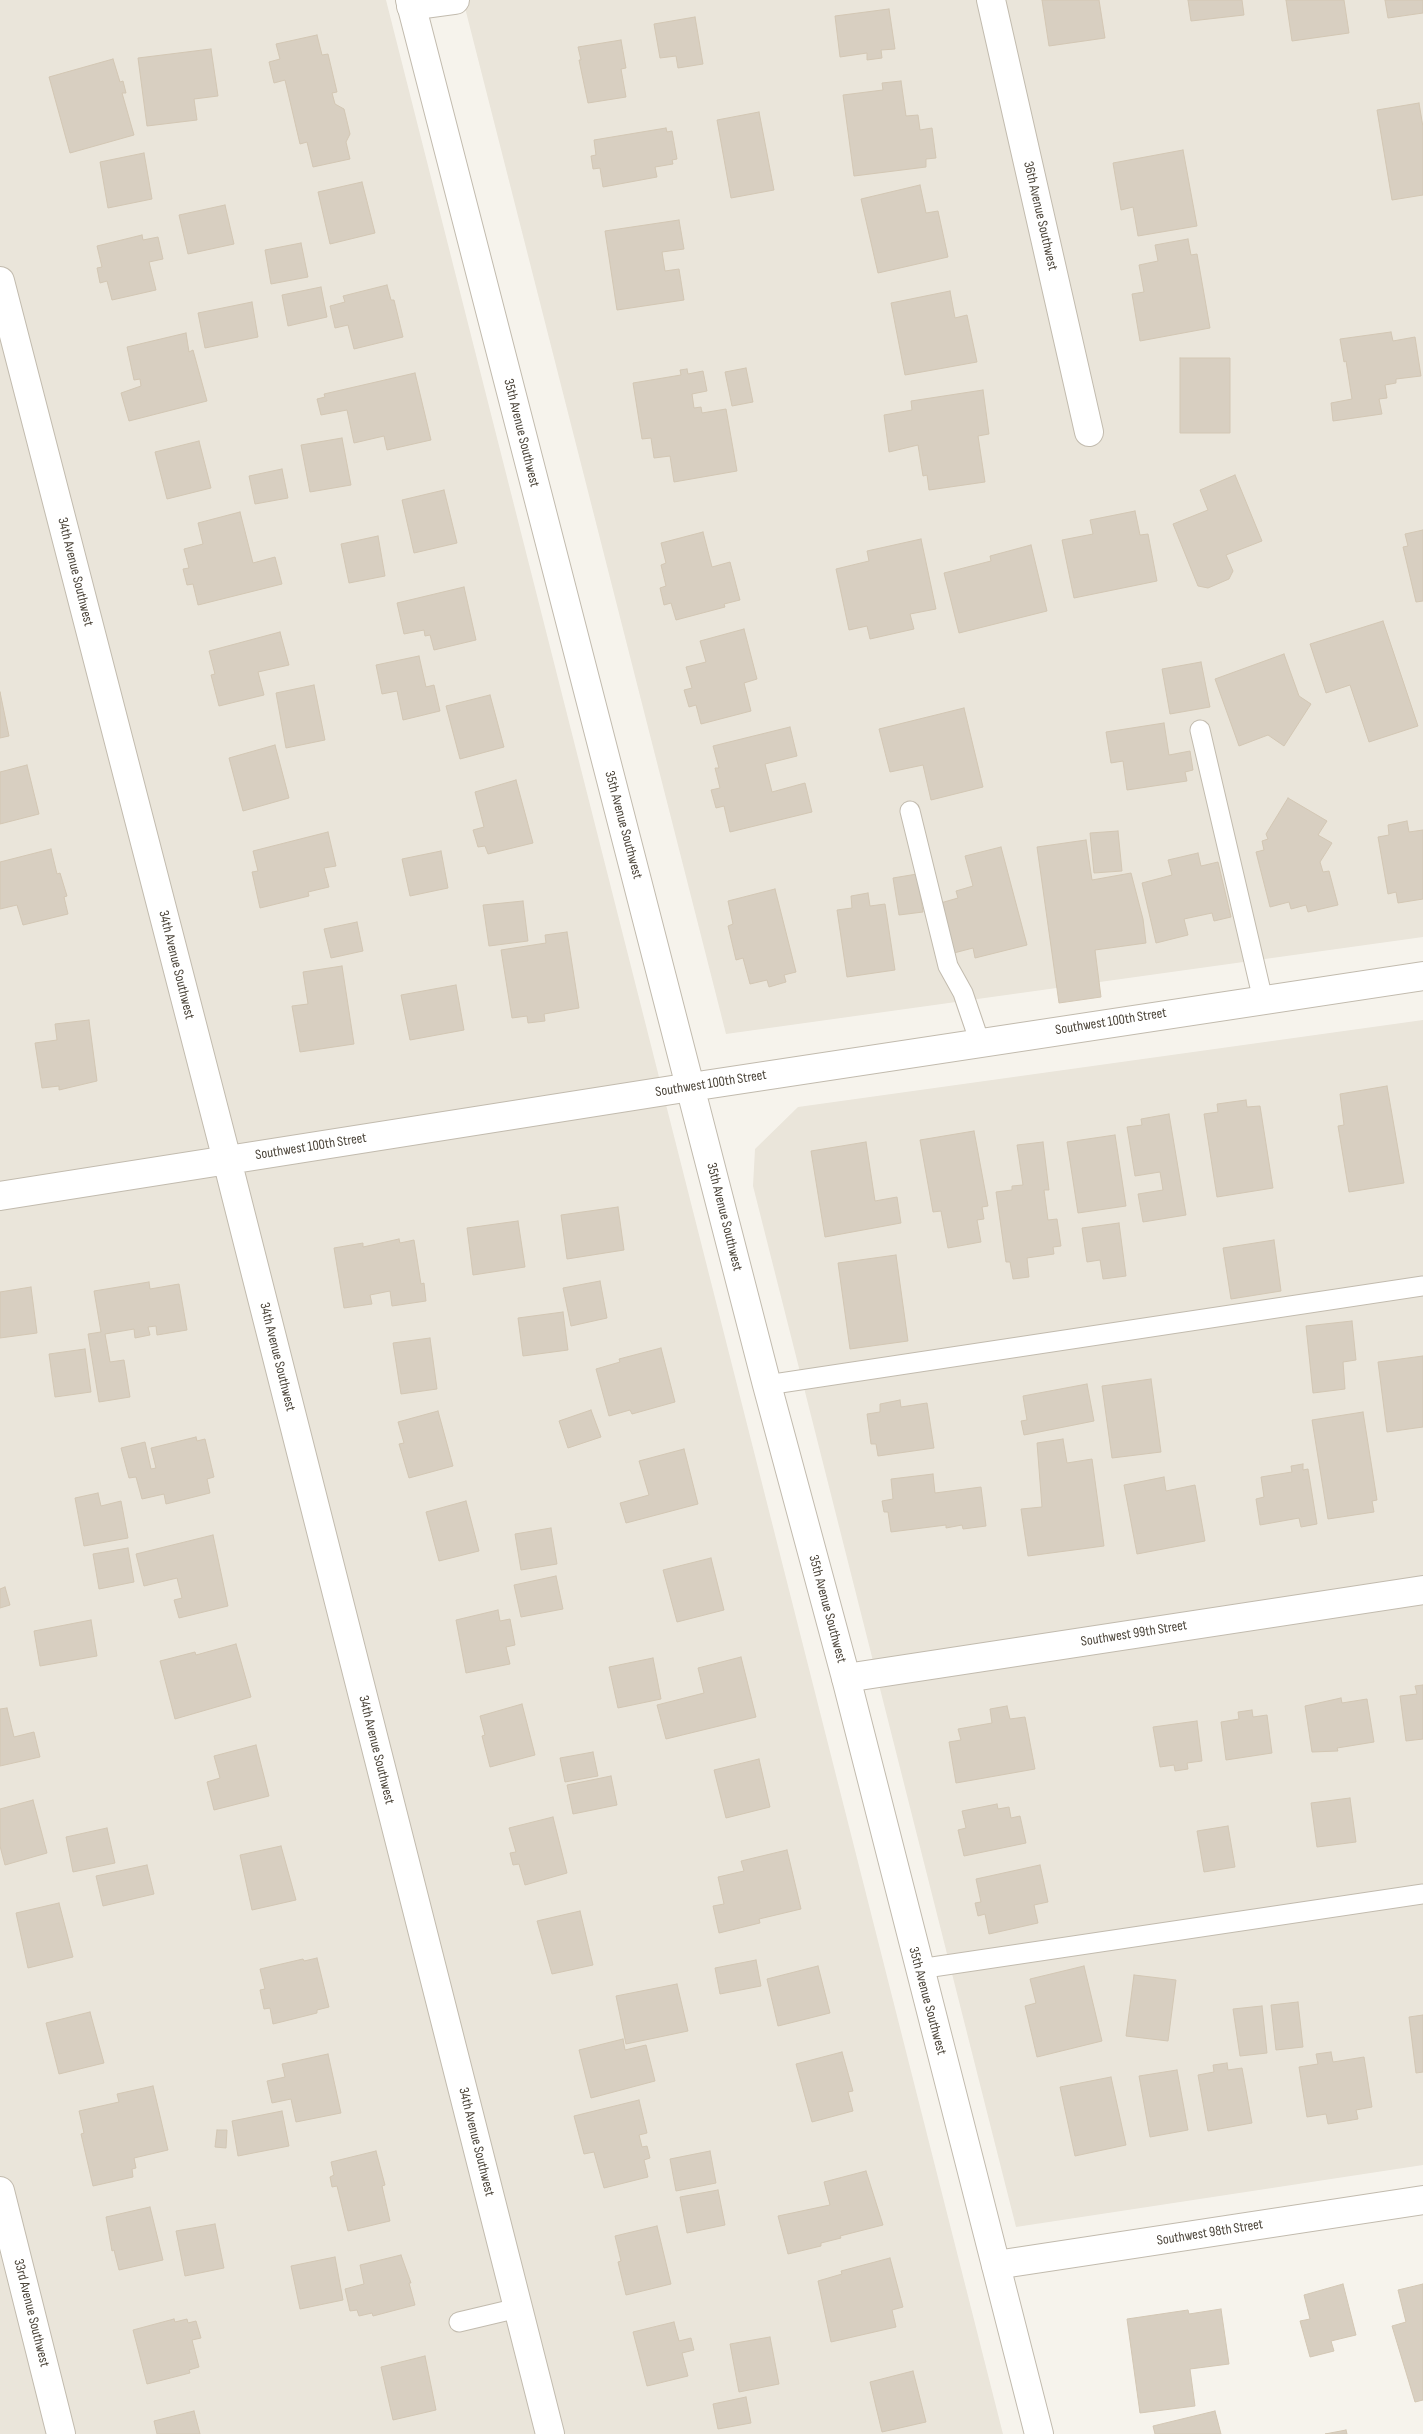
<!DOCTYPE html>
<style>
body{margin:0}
canvas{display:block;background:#f6f3ec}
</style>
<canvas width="1423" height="2434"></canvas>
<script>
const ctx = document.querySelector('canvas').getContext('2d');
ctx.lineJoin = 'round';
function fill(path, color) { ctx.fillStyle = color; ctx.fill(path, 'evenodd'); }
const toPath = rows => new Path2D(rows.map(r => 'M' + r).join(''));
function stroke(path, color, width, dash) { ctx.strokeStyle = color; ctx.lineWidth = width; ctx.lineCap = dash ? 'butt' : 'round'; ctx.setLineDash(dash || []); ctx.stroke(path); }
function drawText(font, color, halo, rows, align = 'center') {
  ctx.font = font + ' "Sofia Sans Condensed",sans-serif'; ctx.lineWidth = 5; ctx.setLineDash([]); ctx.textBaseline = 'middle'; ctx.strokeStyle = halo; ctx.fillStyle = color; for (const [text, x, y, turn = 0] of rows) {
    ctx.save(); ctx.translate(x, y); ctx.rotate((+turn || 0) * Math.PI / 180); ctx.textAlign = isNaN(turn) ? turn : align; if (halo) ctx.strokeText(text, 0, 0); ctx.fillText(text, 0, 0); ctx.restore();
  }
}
const residential = toPath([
 [0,0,386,0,1003,2434,0,2434],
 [463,0,1423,0,1423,937,726,1034],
 [1423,1020,1423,2165,1016,2227,753,1186,755,1149,798,1107]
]);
const building = toPath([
 [1042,0,1099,0,1105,38,1049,46,1042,0],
 [1188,0,1242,0,1244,15,1191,21,1188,0],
 [1286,0,1344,0,1349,33,1292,41,1286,0],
 [1385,0,1423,0,1423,13,1388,18,1385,0],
 [889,9,895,49,881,50,882,58,867,60,867,53,840,57,835,16,889,9],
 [695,17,703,64,678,68,676,56,660,58,654,24,695,17],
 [317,35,322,55,328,54,337,92,332,93,335,104,344,109,350,134,346,142,350,159,313,167,307,142,300,144,285,80,274,83,269,62,280,59,276,44,317,35],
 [621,40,626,68,621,69,626,97,588,103,579,60,581,60,578,47,621,40],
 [211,49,218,96,194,99,197,120,147,126,138,58,211,49],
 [113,59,120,82,123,81,126,93,122,93,134,135,70,153,49,77,113,59],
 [901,81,906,116,918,115,920,130,932,128,936,158,926,159,926,167,854,176,843,95,883,90,882,83,901,81],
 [1419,103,1423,127,1423,195,1392,200,1377,110,1419,103],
 [759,112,774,190,731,198,717,120,759,112],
 [666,128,667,132,672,131,677,159,672,160,673,164,655,167,657,177,603,187,600,168,593,169,591,156,596,155,594,140,666,128],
 [1183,150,1197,226,1138,236,1133,207,1121,210,1113,163,1183,150],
 [144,153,152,199,108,208,100,162,144,153],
 [362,182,375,233,330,244,318,192,362,182],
 [920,185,926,213,938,211,948,257,878,273,861,199,920,185],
 [225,205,234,244,188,254,179,215,225,205],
 [679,220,684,249,662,252,665,271,679,269,684,300,617,310,605,231,679,220],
 [142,235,143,240,158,237,163,259,149,262,156,290,112,300,107,281,100,283,97,268,102,267,97,246,142,235],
 [1188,239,1191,255,1197,254,1210,328,1140,341,1132,294,1144,292,1139,265,1158,261,1155,245,1188,239],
 [301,243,308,277,271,284,265,250,301,243],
 [387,285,391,300,394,300,403,337,354,349,348,325,335,328,330,306,345,302,343,296,387,285],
 [321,287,327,317,288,326,282,295,321,287],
 [950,291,955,318,967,315,977,362,905,375,891,303,950,291],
 [252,302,258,337,205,348,198,313,252,302],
 [1391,332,1393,341,1415,337,1421,376,1396,379,1396,383,1385,385,1387,398,1379,399,1382,414,1333,421,1331,403,1352,399,1346,361,1344,362,1340,339,1391,332],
 [186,333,189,352,193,350,207,401,129,421,121,393,141,386,140,379,134,380,127,347,186,333],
 [1180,358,1230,358,1230,433,1180,433,1180,358],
 [746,368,753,402,732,406,725,372,746,368],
 [687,369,688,374,703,371,707,391,692,394,694,408,701,407,702,413,726,409,737,471,674,482,670,456,654,458,651,438,642,439,633,383,681,375,680,370,687,369],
 [415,373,431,440,387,450,384,436,354,443,347,410,321,415,317,399,325,397,324,394,415,373],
 [983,390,989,434,978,436,985,482,929,490,927,475,923,476,918,445,889,452,884,415,912,410,911,401,983,390],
 [342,438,351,485,310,492,301,445,342,438],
 [199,441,211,488,167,499,155,452,199,441],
 [282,469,288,498,255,504,249,476,282,469],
 [1235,475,1262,541,1226,555,1233,571,1229,579,1208,588,1198,586,1173,524,1208,510,1200,490,1235,475],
 [444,490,457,543,414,553,402,500,444,490],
 [1135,511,1140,535,1148,534,1157,581,1074,598,1062,540,1093,534,1090,520,1135,511],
 [240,512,253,563,275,557,282,584,198,605,193,584,187,585,183,569,189,568,184,549,203,544,198,523,240,512],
 [1423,530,1423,601,1416,602,1403,547,1408,546,1405,534,1423,530],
 [703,532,712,567,730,562,740,600,724,604,725,607,676,620,671,603,664,605,660,588,666,586,661,565,666,563,661,543,703,532],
 [378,536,385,576,349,583,341,544,378,536],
 [921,539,936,609,910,614,914,629,870,639,867,626,849,630,836,569,869,561,867,551,921,539],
 [1031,545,1047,611,959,633,944,573,991,561,990,556,1031,545],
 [464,587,476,640,434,650,430,635,425,636,424,630,404,634,397,603,464,587],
 [1383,621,1418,726,1369,742,1350,685,1326,693,1310,644,1383,621],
 [744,629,757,679,744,683,751,711,701,724,696,705,689,707,684,690,692,688,686,667,706,662,700,641,744,629],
 [280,632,289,665,258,672,264,695,219,706,211,675,215,674,209,651,280,632],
 [1284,654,1299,696,1311,704,1284,746,1268,735,1239,746,1215,679,1284,654],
 [419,656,426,687,434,685,440,711,403,720,397,691,382,694,376,665,419,656],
 [1201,662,1210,707,1170,714,1162,669,1201,662],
 [314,685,325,740,286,748,276,693,314,685],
 [0,692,9,736,0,738,0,692],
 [490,695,504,747,460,759,446,706,490,695],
 [964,708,983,787,931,800,923,765,890,772,879,729,964,708],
 [1164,723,1169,755,1190,751,1193,770,1185,772,1187,781,1127,790,1123,761,1111,763,1106,732,1164,723],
 [790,727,797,756,765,764,772,792,805,783,812,812,730,832,724,806,716,808,711,790,720,788,715,768,719,768,713,746,790,727],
 [275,745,289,798,243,811,229,758,275,745],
 [27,765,39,814,0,824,0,772,27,765],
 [516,780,533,843,488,854,485,846,478,847,473,830,484,827,475,792,516,780],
 [1288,798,1327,821,1318,835,1332,843,1320,862,1323,872,1329,871,1338,905,1308,912,1306,905,1291,909,1289,902,1270,907,1256,852,1264,850,1262,841,1268,839,1266,834,1288,798],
 [1407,821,1409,832,1423,830,1423,899,1398,903,1396,892,1388,894,1378,837,1389,835,1388,825,1407,821],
 [1118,831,1122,871,1094,873,1090,833,1118,831],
 [328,832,336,866,324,868,329,887,308,892,309,896,260,908,252,872,258,871,253,851,328,832],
 [1086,840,1092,880,1131,873,1143,919,1146,943,1095,950,1101,997,1059,1003,1037,847,1086,840],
 [1001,847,1027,945,975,958,973,948,950,954,937,904,958,898,956,891,973,886,965,856,1001,847],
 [51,849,57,874,60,873,67,896,64,897,68,914,23,925,17,905,0,909,0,862,51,849],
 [441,851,448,888,410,896,402,859,441,851],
 [1198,853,1201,866,1218,862,1231,917,1214,921,1212,913,1184,919,1188,935,1156,943,1142,883,1172,875,1168,860,1198,853],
 [917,874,923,912,899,915,893,878,917,874],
 [775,889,796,972,784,975,786,982,769,987,767,980,750,984,743,958,736,960,728,926,733,924,728,901,775,889],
 [868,893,870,906,885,904,895,970,847,977,837,910,852,908,851,896,868,893],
 [523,901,528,941,489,946,483,905,523,901],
 [357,922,363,951,331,958,324,929,357,922],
 [567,932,579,1008,544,1014,545,1021,528,1023,527,1016,512,1018,501,950,546,943,545,935,567,932],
 [342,966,354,1044,300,1052,292,1006,308,1004,303,972,342,966],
 [456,985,464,1030,410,1040,401,995,456,985],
 [89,1020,97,1081,59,1090,59,1086,42,1088,35,1043,57,1040,55,1024,89,1020],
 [1387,1086,1404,1183,1349,1192,1338,1126,1344,1125,1340,1094,1387,1086],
 [1246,1100,1247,1107,1260,1106,1273,1188,1217,1197,1204,1114,1218,1112,1217,1104,1246,1100],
 [1169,1114,1186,1215,1143,1222,1138,1194,1163,1190,1160,1172,1135,1176,1127,1127,1142,1125,1141,1119,1169,1114],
 [974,1131,988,1206,982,1207,984,1219,977,1220,981,1242,948,1248,941,1211,933,1212,920,1140,974,1131],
 [1115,1135,1126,1206,1078,1213,1067,1142,1115,1135],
 [866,1142,875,1201,897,1197,901,1223,825,1237,811,1151,866,1142],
 [1043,1142,1049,1190,1044,1190,1048,1220,1057,1219,1061,1246,1053,1247,1054,1254,1027,1258,1029,1277,1013,1279,1010,1262,1006,1262,996,1192,1012,1190,1012,1186,1023,1185,1017,1145,1043,1142],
 [618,1207,624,1250,567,1259,561,1215,618,1207],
 [518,1221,525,1267,473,1275,467,1228,518,1221],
 [1119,1223,1126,1276,1103,1279,1100,1260,1087,1262,1082,1228,1119,1223],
 [399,1239,400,1243,414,1240,421,1284,424,1283,426,1301,392,1306,390,1291,370,1295,372,1304,344,1308,334,1248,363,1243,363,1247,399,1239],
 [1274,1240,1281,1291,1231,1299,1223,1248,1274,1240],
 [896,1255,908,1341,850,1349,838,1263,896,1255],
 [600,1281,607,1318,571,1326,563,1288,600,1281],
 [149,1282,150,1289,179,1284,187,1330,157,1335,156,1326,148,1327,150,1335,135,1338,134,1329,105,1334,110,1362,124,1360,130,1397,99,1402,88,1334,101,1332,94,1291,149,1282],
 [31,1287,37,1333,0,1338,0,1292,31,1287],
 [563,1312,568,1350,523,1356,518,1318,563,1312],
 [1352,1321,1356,1360,1343,1362,1345,1389,1313,1393,1306,1326,1352,1321],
 [430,1338,437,1389,401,1394,393,1343,430,1338],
 [661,1348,675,1402,632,1414,630,1410,609,1416,596,1369,620,1362,619,1359,661,1348],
 [85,1349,91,1392,55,1397,49,1354,85,1349],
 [1423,1356,1423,1427,1387,1432,1378,1362,1423,1356],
 [1151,1379,1161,1452,1112,1458,1102,1386,1151,1379],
 [1087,1384,1094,1421,1024,1435,1021,1421,1027,1420,1023,1396,1087,1384],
 [900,1400,901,1407,927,1403,934,1448,878,1456,876,1444,871,1444,867,1414,880,1412,880,1404,900,1400],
 [591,1410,601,1437,568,1448,559,1421,591,1410],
 [438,1411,453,1466,409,1478,399,1444,404,1443,398,1422,438,1411],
 [1363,1412,1377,1500,1372,1501,1374,1512,1328,1519,1312,1420,1363,1412],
 [196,1437,197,1441,205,1439,214,1477,207,1479,210,1493,166,1504,164,1494,142,1499,136,1477,129,1478,121,1448,145,1442,151,1469,156,1468,151,1448,196,1437],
 [1063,1439,1067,1463,1092,1459,1104,1546,1028,1556,1021,1509,1042,1507,1037,1443,1063,1439],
 [684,1449,698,1504,626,1523,620,1503,649,1495,639,1461,684,1449],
 [1303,1464,1303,1470,1308,1469,1317,1524,1301,1527,1299,1518,1260,1525,1256,1499,1264,1497,1261,1477,1292,1472,1291,1466,1303,1464],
 [933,1474,935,1493,981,1487,986,1526,963,1529,962,1525,946,1528,946,1525,891,1532,888,1512,884,1512,882,1501,893,1499,891,1479,933,1474],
 [1164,1477,1166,1491,1195,1485,1205,1541,1137,1554,1124,1485,1164,1477],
 [98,1493,101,1506,121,1501,128,1538,84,1546,75,1498,98,1493],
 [466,1501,479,1551,439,1561,426,1512,466,1501],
 [551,1528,557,1564,521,1570,515,1534,551,1528],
 [213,1535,228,1606,179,1618,174,1600,182,1598,177,1578,144,1586,136,1554,213,1535],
 [128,1548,134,1582,99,1589,93,1554,128,1548],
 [711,1558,724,1610,677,1622,663,1570,711,1558],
 [556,1576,563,1609,521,1617,514,1585,556,1576],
 [5,1587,10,1605,0,1608,0,1589,5,1587],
 [498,1610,500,1621,510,1619,515,1645,506,1647,510,1664,466,1673,456,1620,498,1610],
 [91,1620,97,1656,40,1666,34,1631,91,1620],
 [236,1644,251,1697,175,1719,160,1661,195,1652,196,1655,236,1644],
 [741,1657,756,1717,666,1739,657,1705,704,1693,698,1668,741,1657],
 [653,1658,661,1699,618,1708,609,1667,653,1658],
 [1423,1685,1423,1739,1406,1741,1400,1696,1417,1694,1415,1686,1423,1685],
 [1341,1698,1342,1703,1367,1699,1374,1742,1337,1748,1338,1751,1312,1752,1305,1706,1341,1698],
 [522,1704,535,1755,490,1767,482,1736,485,1735,480,1716,522,1704],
 [1007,1706,1010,1719,1025,1717,1035,1769,956,1783,949,1742,961,1740,958,1729,992,1723,990,1709,1007,1706],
 [7,1708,14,1737,34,1732,40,1757,0,1766,0,1709,7,1708],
 [1252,1710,1253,1717,1267,1715,1272,1753,1226,1760,1221,1722,1239,1719,1238,1712,1252,1710],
 [1197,1721,1202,1761,1187,1763,1188,1769,1175,1771,1174,1765,1160,1767,1153,1727,1197,1721],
 [256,1745,269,1796,214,1810,207,1782,220,1778,214,1756,256,1745],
 [593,1752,598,1776,565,1782,560,1758,593,1752],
 [759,1759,770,1807,726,1818,714,1770,759,1759],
 [611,1776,617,1805,573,1814,567,1785,611,1776],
 [1350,1798,1356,1842,1317,1847,1311,1803,1350,1798],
 [33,1800,47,1853,5,1865,0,1846,0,1809,33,1800],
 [997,1804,998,1809,1009,1807,1011,1818,1020,1816,1026,1843,964,1856,958,1830,966,1828,962,1811,997,1804],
 [553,1817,567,1873,525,1885,519,1864,513,1865,510,1853,516,1852,509,1828,553,1817],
 [1228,1826,1235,1867,1204,1872,1197,1831,1228,1826],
 [107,1828,115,1863,73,1872,66,1837,107,1828],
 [281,1846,296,1900,252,1910,240,1855,281,1846],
 [787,1850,801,1909,759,1919,760,1923,719,1933,713,1906,724,1904,718,1877,744,1871,741,1861,787,1850],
 [147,1865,154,1894,103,1906,96,1876,147,1865],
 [1040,1865,1048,1902,1034,1905,1038,1923,989,1934,985,1914,978,1916,975,1903,981,1902,976,1879,1040,1865],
 [59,1903,73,1957,28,1968,16,1913,59,1903],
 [580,1911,593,1965,552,1974,537,1921,580,1911],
 [317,1958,329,2007,317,2010,317,2013,273,2024,270,2008,264,2009,260,1990,265,1989,260,1969,303,1959,304,1961,317,1958],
 [756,1960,761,1986,720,1994,715,1968,756,1960],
 [818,1966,830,2013,778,2026,767,1979,818,1966],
 [1084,1966,1102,2041,1037,2057,1025,2006,1036,2003,1030,1979,1084,1966],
 [1134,1975,1176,1980,1168,2041,1126,2036,1134,1975],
 [677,1984,688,2031,626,2044,616,1996,677,1984],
 [1298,2002,1303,2047,1276,2050,1271,2005,1298,2002],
 [1262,2006,1267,2053,1240,2056,1233,2009,1262,2006],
 [90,2012,104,2063,59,2074,46,2023,90,2012],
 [1423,2015,1423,2072,1416,2073,1409,2017,1423,2015],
 [623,2039,625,2050,646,2045,655,2081,591,2098,579,2050,623,2039],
 [842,2052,853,2091,848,2092,853,2111,812,2122,796,2064,842,2052],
 [1331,2052,1333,2062,1364,2057,1372,2107,1356,2110,1358,2119,1328,2124,1326,2114,1307,2117,1299,2067,1318,2064,1316,2054,1331,2052],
 [328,2054,341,2113,296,2122,291,2099,272,2103,267,2081,285,2077,282,2064,328,2054],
 [1227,2063,1228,2070,1242,2068,1252,2123,1208,2131,1198,2075,1214,2072,1213,2065,1227,2063],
 [1177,2070,1188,2130,1150,2137,1139,2076,1177,2070],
 [1111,2077,1126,2145,1075,2156,1060,2087,1111,2077],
 [153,2086,168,2150,134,2158,136,2168,132,2169,133,2177,93,2186,81,2134,84,2133,79,2111,119,2102,117,2094,153,2086],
 [639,2100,647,2133,639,2135,642,2147,647,2146,650,2158,644,2160,648,2177,604,2188,594,2152,584,2154,574,2116,639,2100],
 [282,2111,289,2146,238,2156,232,2121,282,2111],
 [217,2130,227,2130,226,2148,215,2147,217,2130],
 [376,2151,385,2185,382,2186,390,2221,348,2231,337,2186,332,2187,330,2177,334,2175,331,2162,376,2151],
 [710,2151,716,2183,676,2191,670,2159,710,2151],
 [866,2171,883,2225,840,2236,841,2238,821,2243,821,2246,788,2254,778,2216,830,2205,824,2182,866,2171],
 [718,2190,725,2225,687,2233,680,2197,718,2190],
 [150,2207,163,2260,119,2270,114,2250,112,2251,106,2217,150,2207],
 [215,2224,224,2268,185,2276,176,2231,215,2224],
 [657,2226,671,2284,626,2295,618,2262,621,2261,615,2236,657,2226],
 [401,2255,411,2283,409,2283,415,2305,373,2316,372,2313,359,2316,357,2310,350,2311,345,2289,364,2284,360,2265,401,2255],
 [335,2257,343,2300,300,2309,291,2266,335,2257],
 [890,2258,903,2307,892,2310,896,2327,831,2342,818,2281,842,2274,841,2271,890,2258],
 [1343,2284,1356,2335,1331,2341,1334,2351,1310,2357,1300,2321,1310,2319,1304,2295,1343,2284],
 [1423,2284,1423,2400,1415,2402,1392,2326,1406,2322,1398,2290,1423,2284],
 [1221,2309,1229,2364,1190,2369,1195,2406,1140,2413,1127,2319,1188,2310,1189,2314,1221,2309],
 [174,2319,175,2322,187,2319,188,2323,196,2321,201,2338,192,2340,199,2367,189,2370,190,2373,147,2384,133,2330,174,2319],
 [674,2322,679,2341,691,2338,694,2350,682,2353,688,2376,647,2386,633,2332,674,2322],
 [770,2337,779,2384,739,2392,730,2344,770,2337],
 [425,2356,436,2410,393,2420,381,2367,425,2356],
 [913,2371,926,2422,882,2432,870,2382,913,2371],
 [746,2397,751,2423,718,2429,713,2404,746,2397],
 [194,2411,200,2434,157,2434,154,2421,194,2411],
 [1215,2411,1221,2434,1155,2434,1153,2426,1215,2411],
 [1346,2430,1347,2434,1325,2434,1346,2430]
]);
const service = toPath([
 [1200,730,1263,1000],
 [910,811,948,966,963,993,980,1043],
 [767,1385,1423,1286],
 [919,1969,1423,1894],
 [459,2322,518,2308]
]);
const minor = toPath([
 [991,0,1089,432],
 [411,6,455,0],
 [0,281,227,1160,550,2434],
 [0,1196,691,1087],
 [846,1678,1423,1590],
 [0,2191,61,2434],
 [996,2265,1423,2200]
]);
const tertiary = toPath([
 [410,0,767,1385,846,1678,1039,2434],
 [691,1087,1423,976]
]);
const streetNames = [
 ["36th Avenue Southwest",1040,216,77],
 ["35th Avenue Southwest",521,433,76],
 ["34th Avenue Southwest",75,572,76],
 ["35th Avenue Southwest",623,825,75],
 ["34th Avenue Southwest",176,965,76],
 ["Southwest 100th Street",1111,1022,-9],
 ["Southwest 100th Street",711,1084,-9],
 ["Southwest 100th Street",311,1147,-9],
 ["35th Avenue Southwest",724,1217,76],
 ["34th Avenue Southwest",277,1357,76],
 ["35th Avenue Southwest",827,1609,75],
 ["Southwest 99th Street",1134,1634,-9],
 ["34th Avenue Southwest",376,1750,76],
 ["35th Avenue Southwest",927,2001,75],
 ["34th Avenue Southwest",476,2142,76],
 ["Southwest 98th Street",1210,2233,-9],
 ["33rd Avenue Southwest",31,2313,76]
];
fill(residential, '#eae5da');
fill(building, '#d8cfc1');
stroke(building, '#d3c7b4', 1);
stroke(service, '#c2bbae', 21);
stroke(minor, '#c2bbae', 30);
stroke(tertiary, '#c2bbae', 30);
stroke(service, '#fff', 19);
stroke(minor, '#fff', 28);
stroke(tertiary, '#fff', 28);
drawText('14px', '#4b4439', '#fff', streetNames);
</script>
